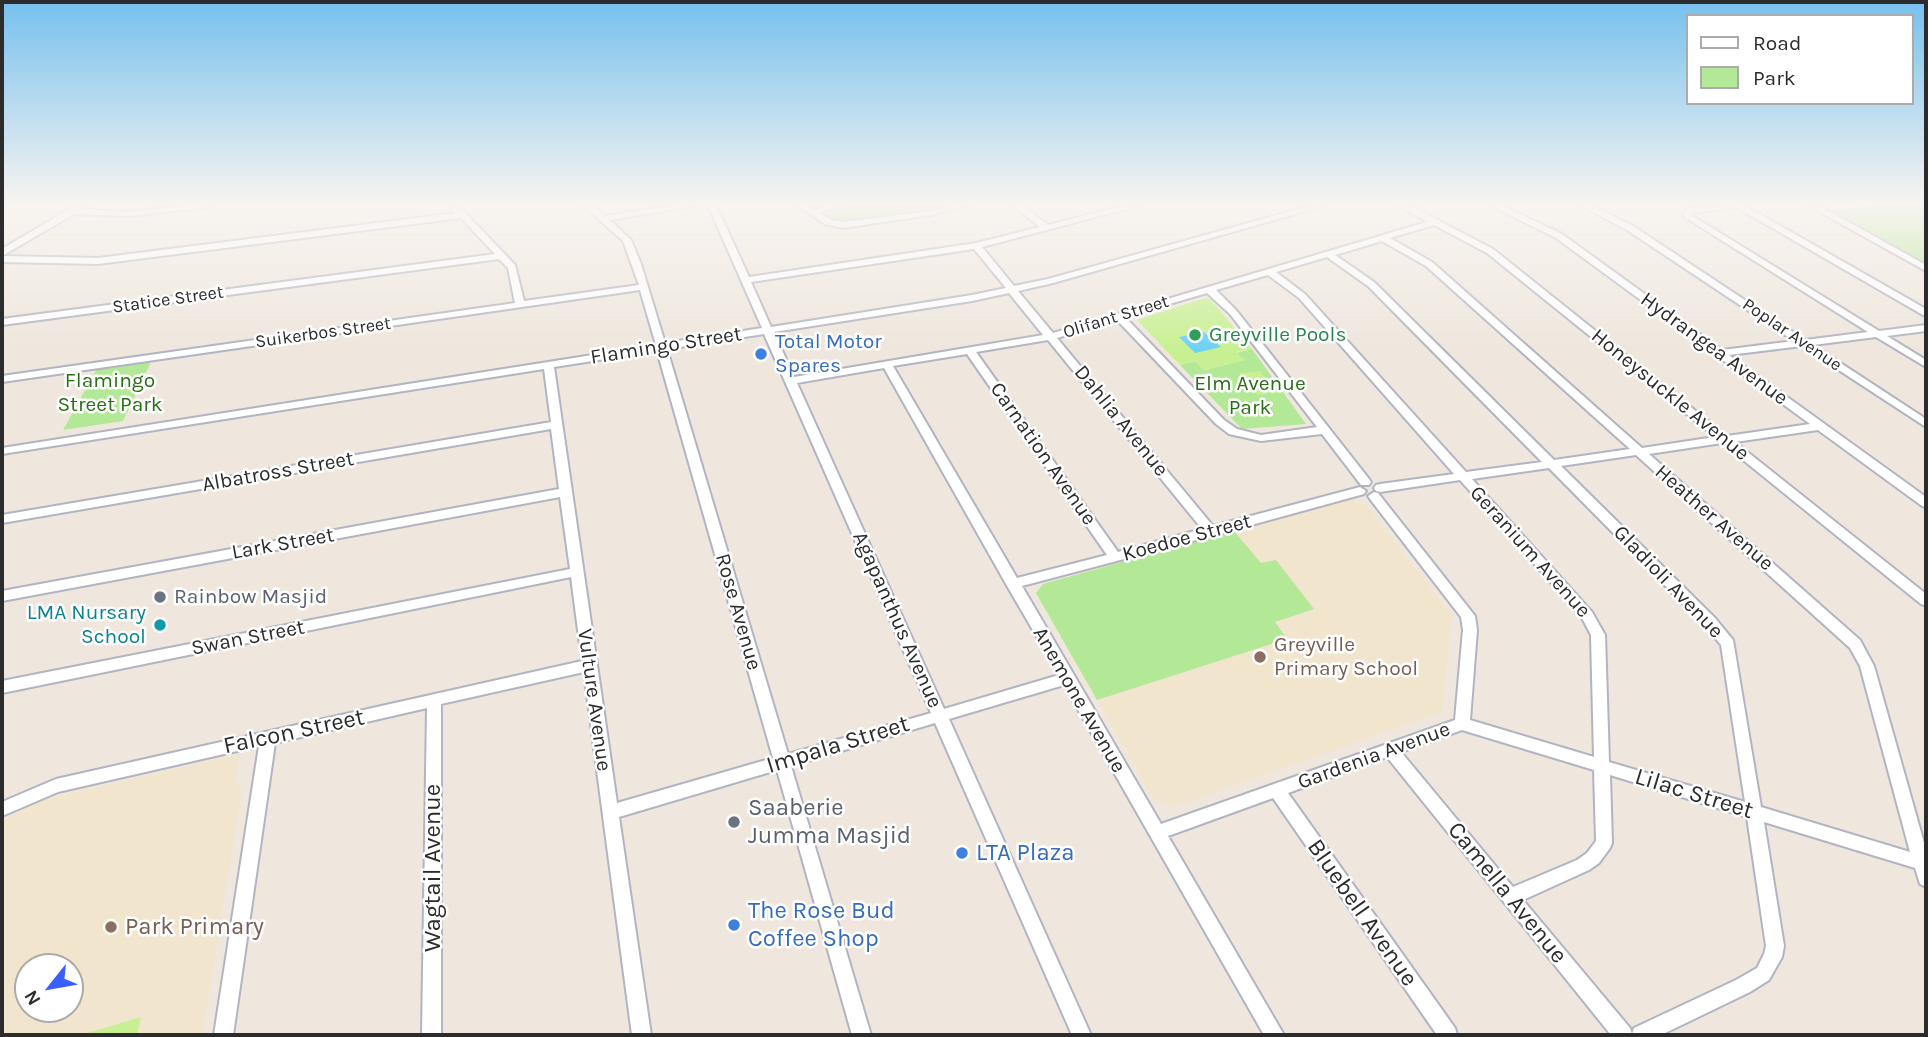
<!DOCTYPE html>
<style>
body{margin:0}
#map{position:relative;width:1928px;height:1037px;overflow:hidden;background:#efe7de;font-family:Karla,sans-serif}
canvas{display:block}
.frame{position:absolute;inset:0;border:4px solid #2c2c2c;pointer-events:none}
.legend{position:absolute;left:1686px;top:14px;width:228px;height:91px;box-sizing:border-box;background:#fff;border:2px solid #ababab;margin:0;padding:9px 12px;list-style:none;font-size:21px;color:#2c2c2c}
.legend li{display:flex;align-items:center;gap:14px;height:35px}
.legend b{width:35px;border:2px solid #ababab}
.north{position:absolute;left:14px;top:953px;width:70px;height:70px;box-sizing:border-box;background:#fff;border:2px solid #ababab;border-radius:50%;rotate:239deg;font-size:19px;font-weight:700;line-height:28px;text-align:center;color:#2c2c2c}
.north::after{content:'';display:block;margin:auto;width:24px;height:32px;background:#3a5fff;clip-path:polygon(50% 0,100% 100%,50% 72%,0 100%)}
</style>
<div id="map">
<canvas width="1928" height="1037"></canvas>
<div class="frame"></div>
<ul class="legend">
<li><b style="height:9px;background:#fff"></b>Road</li>
<li><b style="height:19px;background:#b3e897"></b>Park</li>
</ul>
<div class="north">N</div>
</div>
<script>
const ctx = document.querySelector('canvas').getContext('2d');
ctx.lineJoin = 'round';
function fill(path, color) { ctx.fillStyle = color; ctx.fill(path, 'evenodd'); }
const toPath = rows => new Path2D(rows.map(r => 'M' + r).join(''));
function stroke(path, color, width, dash) { ctx.strokeStyle = color; ctx.lineWidth = width; ctx.lineCap = dash ? 'butt' : 'round'; ctx.setLineDash(dash || []); ctx.stroke(path); }
function drawText(font, color, halo, rows, align = 'center') {
  ctx.font = font + ' Karla,sans-serif'; ctx.lineWidth = 5; ctx.setLineDash([]); ctx.textBaseline = 'middle'; ctx.strokeStyle = halo; ctx.fillStyle = color; for (const [text, x, y, turn = 0] of rows) {
    ctx.save(); ctx.translate(x, y); ctx.rotate((+turn || 0) * Math.PI / 180); ctx.textAlign = isNaN(turn) ? turn : align; if (halo) ctx.strokeText(text, 0, 0); ctx.fillText(text, 0, 0); ctx.restore();
  }
}
const education = toPath([
 [1350,498,1366,505,1452,615,1442,712,1173,807,1152,797,1036,593,1043,584],
 [240,754,236,781,242,792,202,1035,2,1035,2,821,34,802],
 [28,967,70,967,70,1009,28,1009]
]);
const green = toPath([
 [848,205,947,205,843,221,834,221,825,214],
 [1883,205,1926,205,1926,263,1829,211],
 [1252,349,1306,424,1242,429,1180,365,1195,361,1204,370,1244,360,1236,353],
 [151,362,123,421,63,430,96,370],
 [1234,531,1261,563,1276,560,1314,609,1275,622,1287,639,1097,700,1036,593,1043,584]
]);
const pitch = toPath([
 [1205,298,1211,300,1252,349,1236,352,1245,360,1204,370,1195,361,1180,365,1137,320],
 [1260,371,1277,393,1257,395,1240,373],
 [141,1017,137,1035,81,1035]
]);
const water = toPath([
 [1204,332,1221,347,1195,353,1179,337]
]);
const minor = toPath([
 [76,205,82,205,81,209,130,212,186,205,215,205,211,207,130,216,74,214,2,256,2,249,76,205],
 [449,205,458,205,515,265,524,301,639,285,623,241,583,205,592,205,605,216,676,205,698,205,610,220,631,240,641,264,665,343,762,328,708,205,716,205,749,277,976,243,1040,227,1012,205,1022,205,1048,225,1126,205,1141,205,982,247,1014,286,1048,279,1313,205,1327,205,1053,283,1018,291,1053,333,1427,222,1398,205,1409,205,1493,249,1727,436,1810,424,1556,238,1490,205,1501,205,1562,234,1722,350,1794,341,1627,230,1580,205,1591,205,1633,226,1805,340,1868,332,1683,216,1686,209,1696,207,1744,205,1926,309,1926,316,1923,315,1736,207,1692,213,1691,215,1879,331,1926,325,1926,331,1887,336,1926,360,1926,367,1876,337,1813,345,1926,419,1926,427,1802,346,1729,355,1926,497,1926,507,1922,506,1818,430,1735,442,1926,594,1926,606,1921,604,1722,443,1649,454,1860,640,1874,666,1926,850,1926,887,1920,884,1915,868,1764,822,1784,946,1782,957,1769,980,1750,992,1661,1035,1611,1035,1387,757,1288,793,1455,1028,1457,1035,1437,1035,1273,798,1168,836,1284,1035,1264,1035,1064,685,949,719,1091,1035,1072,1035,935,723,791,766,871,1035,852,1035,777,770,619,817,651,1035,632,1035,584,672,441,704,441,1035,422,1035,427,708,275,743,233,1035,214,1035,259,746,58,792,2,816,2,802,56,779,582,661,571,577,2,693,2,681,570,569,560,497,2,601,2,591,559,489,551,429,2,523,2,515,551,422,544,369,2,454,2,448,656,345,640,290,2,382,2,376,515,303,508,268,499,259,2,325,2,319,495,254,461,218,98,264,2,262,2,256,98,258,456,213,449,205],
 [1434,225,1487,253,1715,437,1642,448,1432,262,1390,238,1434,225],
 [1382,241,1426,266,1630,449,1554,460,1374,282,1335,255,1382,241],
 [974,249,1006,288,972,295,771,327,751,282,974,249],
 [1327,257,1368,286,1542,462,1466,472,1305,294,1276,272,1327,257],
 [1268,275,1299,298,1454,474,1380,484,1376,485,1374,488,1376,491,1380,492,1460,480,1582,618,1591,635,1594,757,1470,720,1477,630,1475,616,1378,493,1374,492,1368,496,1370,499,1461,617,1463,630,1455,720,1161,824,1022,586,1215,535,1364,494,1366,491,1360,487,1213,526,1057,338,1117,320,1216,424,1229,434,1261,441,1322,434,1361,485,1369,485,1371,482,1369,479,1236,310,1216,290,1268,275],
 [1009,293,1043,335,794,377,774,332,972,301,1009,293],
 [1207,293,1230,314,1317,427,1261,435,1237,429,1224,420,1125,317,1207,293],
 [764,334,931,713,788,754,667,349,764,334],
 [1048,340,1202,529,1118,552,976,352,1048,340],
 [657,351,773,758,617,803,554,367,657,351],
 [967,354,1107,555,1017,578,893,366,967,354],
 [884,368,1006,584,1059,675,944,709,797,383,884,368],
 [1636,455,1850,648,1860,666,1910,852,1761,807,1733,640,1715,618,1561,466,1636,455],
 [1549,468,1705,626,1721,645,1745,802,1609,762,1605,635,1592,612,1472,479,1549,468],
 [1462,730,1594,770,1596,841,1587,853,1577,860,1513,887,1401,752,1462,730],
 [1610,775,1747,817,1766,946,1764,954,1757,968,1736,980,1634,1028,1632,1034,1630,1028,1523,900,1589,870,1599,863,1610,848,1612,843,1610,775],
 [797,205,807,205,814,210,828,205,841,205,820,213,831,220,843,222,931,211,953,205,969,205,931,215,843,228,825,224,797,205],
 [1807,205,1818,205,1926,265,1926,271,1807,205]
]);
const markers = [
 [1195,335,7,"#2e9e5b"],
 [761,354,7,"#3f7fe0"],
 [160,597,7,"#6b7280"],
 [160,625,7,"#0f9aa8"],
 [1260,657,7,"#8d6e63"],
 [734,822,7,"#6b7280"],
 [962,853,7,"#3f7fe0"],
 [734,925,7,"#3f7fe0"],
 [111,927,7,"#8d6e63"]
];
const farStreetnames = [
 ["Statice Street",168,300,-8],
 ["Olifant Street",1116,317,-17],
 ["Suikerbos Street",323,333,-8],
 ["Poplar Avenue",1792,335,34]
];
const leisureNames = [
 ["Greyville Pools",1209,335]
];
const shopNames = [
 ["Total Motor",775,342],
 ["Spares",775,366]
];
const streetNames = [
 ["Flamingo Street",666,346,-9],
 ["Hydrangea Avenue",1714,349,36],
 ["Honeysuckle Avenue",1670,395,39],
 ["Dahlia Avenue",1121,421,51],
 ["Carnation Avenue",1043,454,55],
 ["Albatross Street",278,472,-10],
 ["Heather Avenue",1714,518,41],
 ["Koedoe Street",1187,538,-15],
 ["Lark Street",283,544,-10],
 ["Geranium Avenue",1530,552,48],
 ["Gladioli Avenue",1668,582,46],
 ["Rose Avenue",738,612,74],
 ["Agapanthus Avenue",897,620,66],
 ["Swan Street",248,638,-11],
 ["Vulture Avenue",594,700,82],
 ["Anemone Avenue",1079,700,60],
 ["Gardenia Avenue",1374,756,-20]
];
const parkNames = [
 ["Flamingo",110,381],
 ["Street Park",110,405],
 ["Elm Avenue",1250,384],
 ["Park",1250,408]
];
const worshipNames = [
 ["Rainbow Masjid",174,597]
];
const cultureNames = [
 ["LMA Nursary",146,613],
 ["School",146,637]
];
const educationNames = [
 ["Greyville",1274,645],
 ["Primary School",1274,669]
];
const nearStreetnames = [
 ["Falcon Street",294,732,-12],
 ["Impala Street",838,745,-17],
 ["Lilac Street",1694,794,17],
 ["Wagtail Avenue",433,868,-90],
 ["Camella Avenue",1507,893,51],
 ["Bluebell Avenue",1362,913,55]
];
const nearWorshipnames = [
 ["Saaberie",748,808],
 ["Jumma Masjid",748,836]
];
const nearShopnames = [
 ["LTA Plaza",976,853],
 ["The Rose Bud",748,911],
 ["Coffee Shop",748,939]
];
const nearEducationnames = [
 ["Park Primary",125,927]
];
fill(education, '#f1e5cd');
fill(green, '#b3e897');
fill(pitch, '#c8f093');
fill(water, '#6bd1f6');
stroke(minor, '#b2b4c1', 4);
fill(minor, '#fff');
const sky = ctx.createLinearGradient(0, 0, 0, 351);
sky.addColorStop(0, '#76c0ee');
sky.addColorStop(0.58, '#f8f4f0');
sky.addColorStop(1, '#f8f4f000');
ctx.fillStyle = sky;
ctx.fillRect(0, 0, 1928, 351);
for (const [x, y, r, color] of markers) { const dot = new Path2D(); dot.arc(x, y, r, 0, 2 * Math.PI); ctx.fillStyle = color; ctx.fill(dot); stroke(dot, '#fff', 2.5); }
drawText('18px', '#2c2c2c', '#fff', farStreetnames);
drawText('21px', '#27864d', '#fff', leisureNames, 'left');
drawText('21px', '#366cbe', '#fff', shopNames, 'left');
drawText('21px', '#2c2c2c', '#fff', streetNames);
drawText('21px', '#296f16', '#fff', parkNames);
drawText('21px', '#5b616d', '#fff', worshipNames, 'left');
drawText('21px', '#0d838f', '#fff', cultureNames, 'right');
drawText('21px', '#785e54', '#fff', educationNames, 'left');
drawText('24px', '#2c2c2c', '#fff', nearStreetnames);
drawText('24px', '#5b616d', '#fff', nearWorshipnames, 'left');
drawText('24px', '#366cbe', '#fff', nearShopnames, 'left');
drawText('24px', '#785e54', '#fff', nearEducationnames, 'left');
</script>
